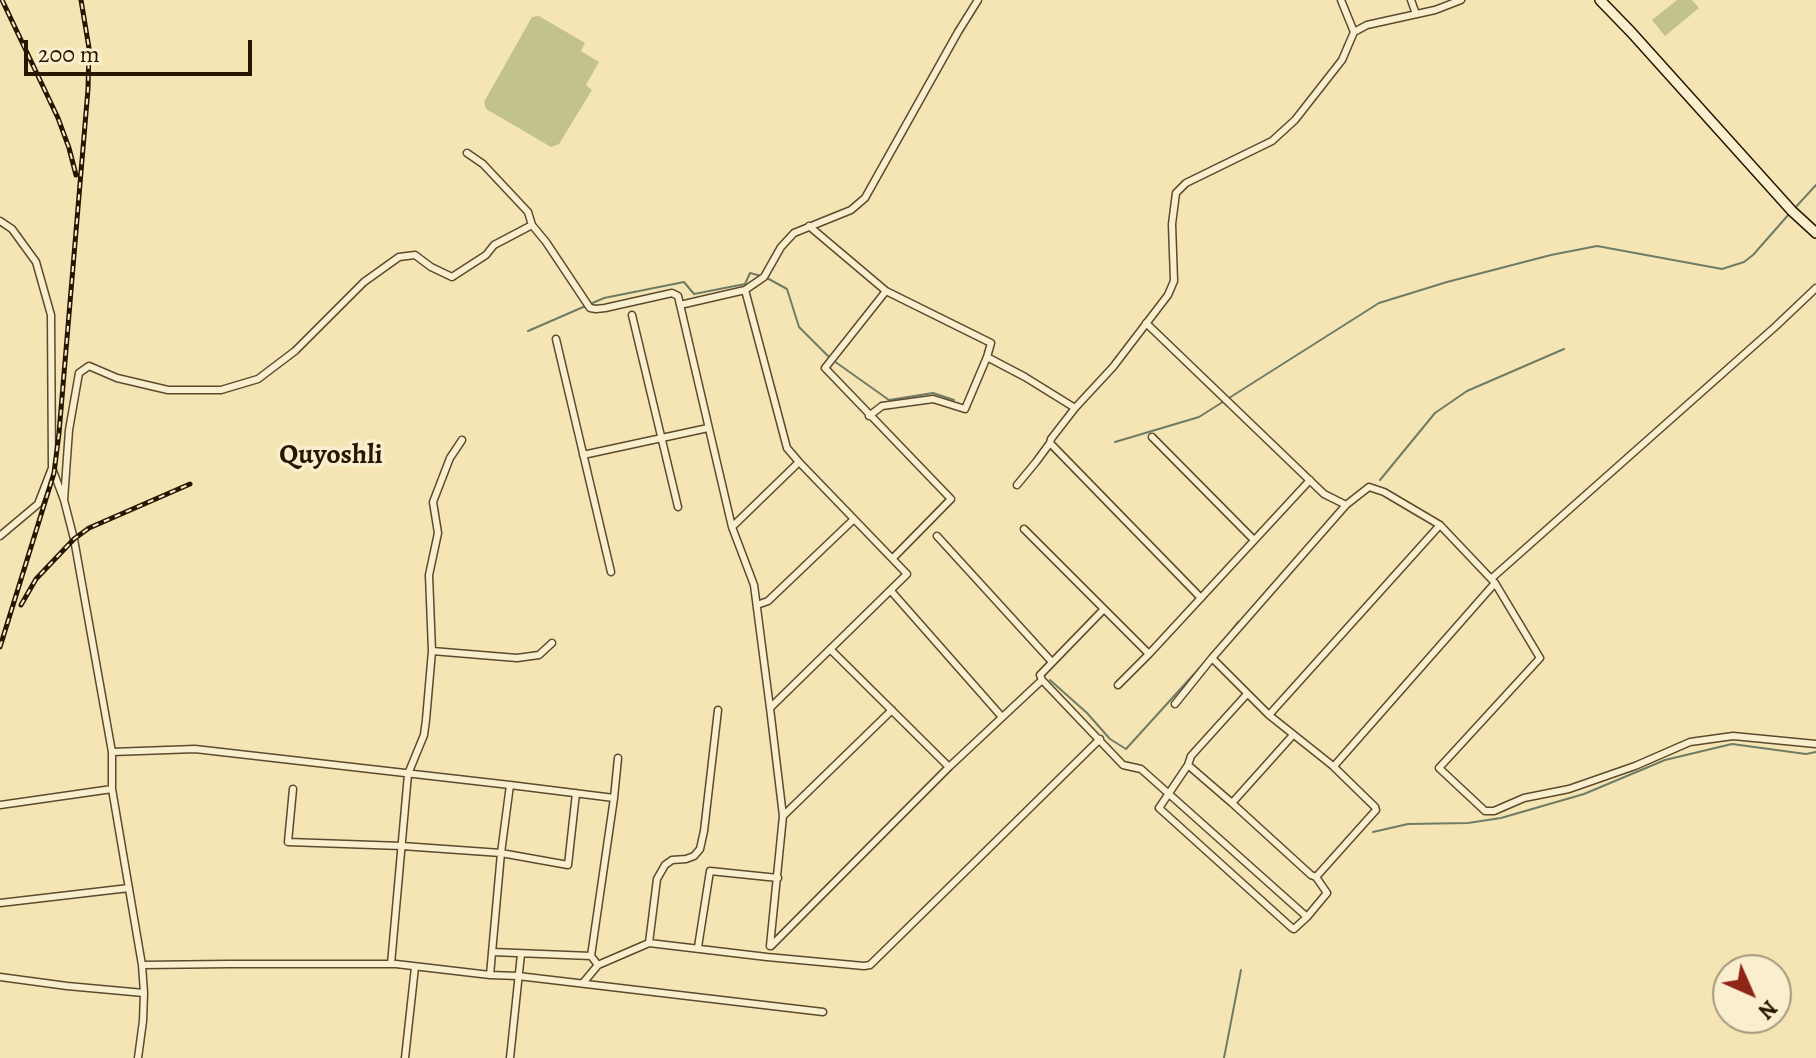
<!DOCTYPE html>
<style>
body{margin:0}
#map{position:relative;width:1816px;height:1058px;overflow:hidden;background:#f6e5b4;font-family:Alegreya,serif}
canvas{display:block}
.north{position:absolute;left:1712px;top:954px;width:80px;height:80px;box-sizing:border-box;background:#f9eece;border:2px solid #a5987c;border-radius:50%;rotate:135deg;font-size:22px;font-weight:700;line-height:32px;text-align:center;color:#271600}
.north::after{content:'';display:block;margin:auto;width:28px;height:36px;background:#8f2418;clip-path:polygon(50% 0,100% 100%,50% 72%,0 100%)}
.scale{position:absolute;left:24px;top:40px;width:228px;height:36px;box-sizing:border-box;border:4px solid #271600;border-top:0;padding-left:10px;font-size:24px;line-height:28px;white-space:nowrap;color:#271600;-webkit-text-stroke:6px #f9eece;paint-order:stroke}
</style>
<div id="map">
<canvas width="1816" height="1058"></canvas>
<div class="north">N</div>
<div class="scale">200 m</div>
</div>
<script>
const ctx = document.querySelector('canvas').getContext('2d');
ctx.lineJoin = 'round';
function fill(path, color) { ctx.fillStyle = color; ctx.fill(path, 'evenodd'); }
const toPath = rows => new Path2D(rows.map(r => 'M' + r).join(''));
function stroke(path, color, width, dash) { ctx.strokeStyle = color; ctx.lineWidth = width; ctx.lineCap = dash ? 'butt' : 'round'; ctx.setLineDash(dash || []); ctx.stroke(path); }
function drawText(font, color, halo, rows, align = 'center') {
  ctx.font = font + ' Alegreya,serif'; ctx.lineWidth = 7; ctx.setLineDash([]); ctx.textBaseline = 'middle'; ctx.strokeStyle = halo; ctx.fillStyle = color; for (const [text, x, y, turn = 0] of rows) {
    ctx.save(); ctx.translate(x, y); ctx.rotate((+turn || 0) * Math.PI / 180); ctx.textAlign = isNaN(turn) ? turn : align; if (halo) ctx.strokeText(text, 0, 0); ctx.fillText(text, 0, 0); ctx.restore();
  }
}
const green = toPath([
 [1677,0,1692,0,1699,8,1665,36,1652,20],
 [539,16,585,43,581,51,599,62,586,85,592,90,559,144,551,147,486,109,484,102,532,17]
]);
const stream = toPath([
 [1794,209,1816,185],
 [767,278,787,289,799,327,829,357],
 [528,331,604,298,684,282,694,294,745,284,750,273,761,276],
 [834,361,889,400,933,393,954,400],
 [1115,442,1199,417,1379,303,1447,282,1551,255,1597,246,1722,269,1744,262,1753,255,1790,213],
 [1380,480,1435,413,1467,391,1564,349],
 [1224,640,1238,622],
 [1050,680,1087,713,1110,739,1126,749,1204,663],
 [1373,832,1408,824,1468,823,1501,818,1584,794,1665,760,1732,744,1806,754,1816,752],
 [1224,1058,1241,970]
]);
const minor = toPath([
 [1341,0,1354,32],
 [1411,0,1416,14],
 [467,153,483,164,528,212,532,225,546,242,590,308,596,309,605,308,672,293,678,296,732,527],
 [0,221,12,229,36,262,51,315,52,468,38,504,0,536],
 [809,226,886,291],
 [745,290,787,448,799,462],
 [680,305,745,290,764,277,781,247,794,233,851,210,865,198,958,32,978,0],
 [632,315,678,507],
 [1146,323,1324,494,1346,505,1369,487,1384,492,1440,525,1495,583,1540,658,1439,768,1485,811,1494,811,1524,798,1569,789,1635,766,1690,742,1733,736,1816,744],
 [556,339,611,572],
 [869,416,882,406,933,399,965,409,987,357,1025,377,1075,408],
 [1152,437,1254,540],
 [1050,443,1201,598],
 [583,455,708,428],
 [52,468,64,500,74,539,112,752,112,789,142,965,144,993,143,1021,138,1058],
 [1017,485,1036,462,1050,443,1051,439,1075,408,1113,367,1168,295,1174,281,1172,224,1176,193,1186,183,1272,141,1295,120,1342,60,1354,32,1367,25,1435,10,1461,0],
 [64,500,69,430,79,373,89,366,117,378,168,390,221,390,258,379,295,351,364,282,399,257,415,255,431,267,452,277,486,255,494,245,532,225],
 [1024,529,1149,654],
 [937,536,1052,662],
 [893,558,951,499,825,368,886,291,991,343,987,357],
 [1492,578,1776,326,1816,288],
 [891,591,1002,717],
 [757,605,768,601,853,520],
 [831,650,949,767],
 [432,651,517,658,539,655,552,643],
 [1212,658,1269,715,1333,766,1375,807,1376,810,1316,877,1311,875,1232,803],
 [1042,680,1123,765,1141,769,1307,917],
 [1118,685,1149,654,1310,480],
 [1247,694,1191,756,1188,765,1159,808,1292,928,1294,929,1307,917,1327,893,1316,877],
 [1175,704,1212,658,1346,505],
 [770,708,754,585,732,527,799,462,907,574,770,708,783,816,770,946],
 [1269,715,1440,525],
 [112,752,195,749,510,785],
 [1188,765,1232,803,1293,735],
 [1333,766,1335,765,1495,583],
 [293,789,288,842,402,846,501,853,568,865,576,793],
 [0,805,112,789],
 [783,816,892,710],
 [0,903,129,888],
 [649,943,657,879,665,865,672,860,686,859,694,856,700,849,704,831,718,710],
 [771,946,949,767,1042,680,1040,675,1104,609],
 [698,947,710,871,778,878],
 [492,952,591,956],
 [391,964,408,774,424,735,426,720,432,651,429,575,438,533,433,502,450,458,462,440],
 [142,965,229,964,396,964,490,975,518,976,823,1012],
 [598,965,591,956,614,798,618,758],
 [490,975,501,853,510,785,614,798],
 [0,977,67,986,144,993],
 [583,983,598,965,649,943,767,957,864,966,870,965,1100,739],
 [405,1058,415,967],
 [510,1058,521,954]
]);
const secondary = toPath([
 [1600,0,1631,32,1792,211,1816,233]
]);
const rail = toPath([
 [2,0,58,118,69,148,76,175],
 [21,605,36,579,74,539,89,528,190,484],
 [0,647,54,473,59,433,88,89,89,48,81,0]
]);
const quarterNames = [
 ["Quyoshli",331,456]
];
fill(green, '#c1c38a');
stroke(stream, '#6e7c65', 2);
stroke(minor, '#5b4a2d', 9);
stroke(secondary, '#271600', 12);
stroke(minor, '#f9eece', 6);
stroke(secondary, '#f9eece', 9);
stroke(rail, '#271600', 5);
stroke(rail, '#f9eece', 2, [6]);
drawText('bold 28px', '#271600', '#f9eece', quarterNames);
</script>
